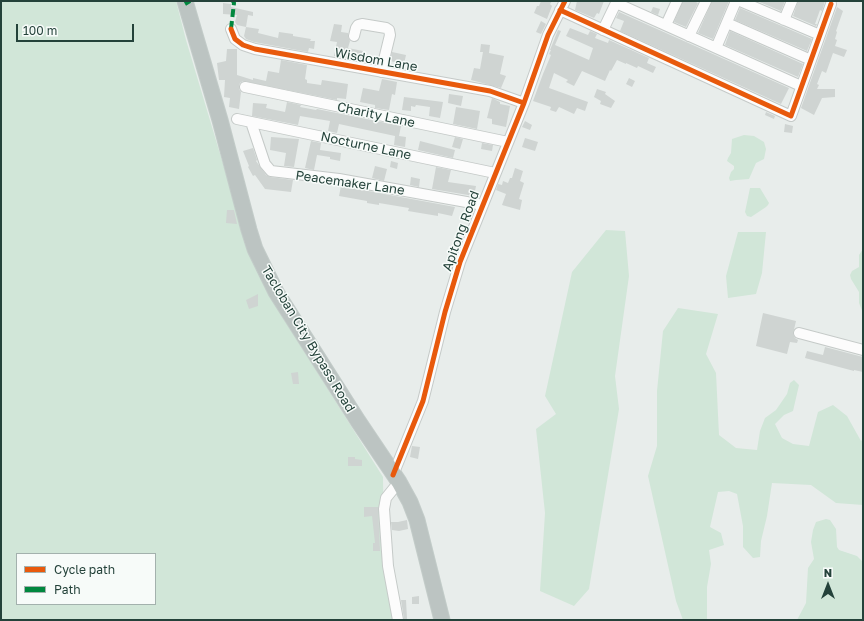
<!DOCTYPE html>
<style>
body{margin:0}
#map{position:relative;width:864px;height:621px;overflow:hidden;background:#e8edeb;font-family:"Golos Text",sans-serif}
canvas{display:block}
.frame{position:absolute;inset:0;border:2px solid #24423a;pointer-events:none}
.legend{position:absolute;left:16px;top:553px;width:140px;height:52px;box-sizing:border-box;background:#f7fbf9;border:1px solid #a3b1ad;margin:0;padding:5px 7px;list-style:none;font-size:12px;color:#24423a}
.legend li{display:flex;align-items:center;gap:8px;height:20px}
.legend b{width:20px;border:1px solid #a3b1ad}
.north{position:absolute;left:808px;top:565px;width:40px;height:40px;-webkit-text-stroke:3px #f7fbf9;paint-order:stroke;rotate:0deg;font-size:11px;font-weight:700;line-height:16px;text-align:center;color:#24423a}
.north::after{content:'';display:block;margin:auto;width:14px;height:18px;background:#24423a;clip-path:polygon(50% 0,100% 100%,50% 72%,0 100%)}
.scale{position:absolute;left:16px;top:24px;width:118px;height:18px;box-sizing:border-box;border:2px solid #24423a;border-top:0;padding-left:5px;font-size:12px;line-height:14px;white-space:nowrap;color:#24423a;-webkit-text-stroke:3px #f7fbf9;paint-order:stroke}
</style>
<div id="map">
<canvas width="864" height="621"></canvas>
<div class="frame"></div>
<ul class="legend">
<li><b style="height:5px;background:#e8590c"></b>Cycle path</li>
<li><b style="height:5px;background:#00873e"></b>Path</li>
</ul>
<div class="north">N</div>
<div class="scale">100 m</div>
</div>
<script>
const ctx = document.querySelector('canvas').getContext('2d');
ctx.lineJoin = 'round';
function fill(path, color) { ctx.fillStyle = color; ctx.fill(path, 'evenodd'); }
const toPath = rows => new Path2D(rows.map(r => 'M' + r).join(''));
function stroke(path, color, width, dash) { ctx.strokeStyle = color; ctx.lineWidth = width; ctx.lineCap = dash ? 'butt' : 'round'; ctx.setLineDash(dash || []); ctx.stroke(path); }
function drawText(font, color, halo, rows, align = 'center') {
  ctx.font = font + ' "Golos Text",sans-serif'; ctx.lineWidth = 3; ctx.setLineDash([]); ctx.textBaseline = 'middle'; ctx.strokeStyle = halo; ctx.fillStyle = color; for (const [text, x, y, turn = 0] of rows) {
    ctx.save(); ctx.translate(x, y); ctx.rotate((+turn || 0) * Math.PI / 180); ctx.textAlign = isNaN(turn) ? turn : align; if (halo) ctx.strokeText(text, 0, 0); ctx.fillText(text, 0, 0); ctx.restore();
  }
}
const green = toPath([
 [1,1,176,1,186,40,247,244,280,313,383,477,384,559,394,620,1,620],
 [17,554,155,554,155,604,17,604],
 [744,135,754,136,764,142,766,149,764,159,756,163,749,179,736,180,730,181,729,178,731,172,734,169,734,166,727,161,728,158,731,153,732,139],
 [750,188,760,188,769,203,768,205,766,207,751,217,747,216,745,212],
 [606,230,625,231,629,276,615,376,619,409,589,589,574,606,540,591,545,513,536,429,556,414,545,396,572,272],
 [738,232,766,232,762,273,756,294,728,298,726,276],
 [863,249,863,313,859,303,859,292,851,279,850,275,852,271,859,267,859,255],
 [678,308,718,314,706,354,716,373,719,435,736,448,757,450,760,431,765,418,776,410,787,394,790,383,794,380,799,385,793,411,784,415,775,424,782,438,793,444,809,446,818,412,833,405,847,416,861,441,863,439,863,505,836,503,811,485,772,483,767,516,761,541,760,557,753,558,743,547,743,526,737,494,729,491,718,492,710,527,721,533,724,545,709,550,711,564,707,587,707,620,683,620,676,601,648,476,657,446,657,391,663,331],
 [826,519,830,520,836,529,837,547,839,550,857,556,863,562,863,620,797,620,806,603,808,568,814,559,811,542,813,530,816,522]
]);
const building = toPath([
 [541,1,552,1,550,4,552,6,547,19,534,13,537,6,539,6],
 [577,1,604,1,599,14,597,13,594,18,575,10],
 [683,1,694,1,698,3,686,27,674,22],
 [712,1,729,1,713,39,698,33],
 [757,1,785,1,781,11],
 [798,1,825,1,822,11,820,10,815,24,817,24,816,26,793,16],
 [223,3,231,4,231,7,253,12,253,16,248,15,246,27,237,25,235,22,237,15,223,14],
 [653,7,660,9,658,15,651,12],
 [837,7,843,11,836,31,837,32,835,39,837,40,835,46,847,50,844,57,833,53,826,73,822,71,817,84,819,85,817,89,835,89,835,97,822,98,814,115,801,108],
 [740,8,812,39,807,51,735,20],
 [619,12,789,88,781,104,620,31,624,21,616,18],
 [541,21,546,24,541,34,536,32],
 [334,24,342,25,341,32,348,33,348,37,350,41,348,48,363,51,361,61,334,56,337,42,330,41],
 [246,27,259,29,258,33,278,38,279,32,293,34,293,36,311,39,310,41,315,41,314,49,309,48,308,52,254,42,246,39,244,36],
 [570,28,588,35,590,31,597,34,595,38,608,43,609,40,649,58,647,63,656,67,653,73,638,66,637,68,626,63,626,64,617,60,611,71,610,70,605,81,582,71,574,86,566,82,568,80,554,73,549,88,588,102,585,111,577,108,574,114,559,107,556,112,550,110,551,107,533,101,543,74,551,55,549,54,551,50,550,50,558,30,561,31,555,45,589,60,593,48,566,36],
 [730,31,803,64,798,77,725,45],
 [481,44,490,45,489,53,504,56,500,74,506,76,501,88,471,80,474,68,480,69,483,52,480,52],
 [227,49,237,49,237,75,253,80,253,78,266,81,268,71,279,73,281,60,307,65,305,79,307,80,307,83,321,85,322,80,348,84,346,99,337,98,337,100,243,81,240,83,239,86,239,89,241,92,239,109,229,107,230,98,224,97,225,80,219,80,217,63,226,61],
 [392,52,406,55,404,64,390,61],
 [629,78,635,81,632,87,626,84],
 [382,79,397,82,395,95,392,94,389,110,375,108,375,105,360,102,363,88,379,91],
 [597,89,606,92,605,94,615,101,611,108,600,104,601,101,594,97],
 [449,94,463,96,461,106,448,103],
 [404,97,443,102,440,118,429,116,430,107,416,105,415,107,411,106,411,111,402,110],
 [492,98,500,102,500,104,510,106,506,127,492,124,492,119,487,118],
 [287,102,301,105,300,107,316,110,317,109,401,126,399,136,406,137,405,147,394,145,395,136,339,124,337,133,328,131,330,121,300,116,298,125,252,116,253,103,267,104,266,108,285,112],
 [456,107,480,111,477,129,453,124],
 [766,112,775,116,774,119,765,115],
 [525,121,532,125,530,130,522,127],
 [785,124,793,126,792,133,784,132],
 [271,137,299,139,294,167,284,166,286,153,270,150],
 [455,137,463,139,460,149,452,147],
 [525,138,538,142,535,151,522,147],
 [311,141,321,143,320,150,341,153,340,161,330,159,330,157,317,155,314,170,305,168],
 [420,141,455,150,453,158,418,150],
 [482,143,493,145,492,151,481,149],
 [253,148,257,160,256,161,266,175,270,177,293,180,291,192,265,189,255,175,253,176,248,167,249,166,243,151],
 [391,161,398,163,397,169,390,167],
 [375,166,387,169,384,181,372,178],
 [436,167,451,170,448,182,476,186,474,196,432,189],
 [515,168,523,171,520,181,524,183,519,199,522,200,520,210,502,205,506,194,496,190,498,184,502,185,503,181,508,183,510,178,512,178],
 [411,177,420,179,419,187,410,185],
 [341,186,455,207,452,216,438,213,438,216,408,211,409,208,379,203,379,205,367,203,367,201,339,196],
 [227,210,234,210,237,224,226,223],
 [258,294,258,306,249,309,246,300],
 [763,313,796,321,793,334,795,338,798,340,797,343,790,342,787,354,756,346],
 [825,347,863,357,863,372,854,370,854,371,805,358,807,351,823,355],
 [298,372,299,384,293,384,291,373],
 [412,446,420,447,418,459,410,457],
 [348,457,355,457,355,459,362,460,362,466,348,466],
 [364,507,378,507,380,551,373,551,373,543,375,543,372,516,364,517],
 [407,520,408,529,399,531,392,530,391,522,398,522],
 [419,596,419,604,412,604,412,597],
 [401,600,406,600,407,619,404,619]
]);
const minor = toPath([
 [740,1,820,35],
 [560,10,791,116,831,4],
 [784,20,792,1],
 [727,23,811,60],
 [666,25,677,1],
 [231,29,235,39,243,45,255,49,490,91,524,103],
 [603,30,616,3,801,86],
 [354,36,356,28,358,25,362,24,386,28,389,30,390,35,381,72],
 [689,36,706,1],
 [716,48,736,1],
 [245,87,508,142],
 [237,119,495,173],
 [251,122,265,164,271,171,339,179,483,205],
 [799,333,863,350],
 [393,475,423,401,445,312,460,262,524,103,548,35,565,1],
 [398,620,388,566,384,509,386,498,399,482]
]);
const highway = toPath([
 [185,1,220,120,249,230,255,249,276,292,358,421,399,482,410,502,417,520,442,620]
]);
const quiet = toPath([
 [185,4,190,1],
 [231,29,234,3,233,1]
]);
const cycleway = toPath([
 [560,10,791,116,831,4],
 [231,29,235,39,243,45,255,49,490,91,524,103],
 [393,475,423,401,445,312,460,262,524,103,548,35,565,1]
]);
const streetNames = [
 ["Wisdom Lane",376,60,10],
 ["Charity Lane",376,115,12],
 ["Nocturne Lane",366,146,12],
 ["Peacemaker Lane",350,183,8],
 ["Apitong Road",461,231,-70],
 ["Tacloban City Bypass Road",308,339,59]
];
fill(green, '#d1e6d8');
fill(building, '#cfd4d2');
stroke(minor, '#c5cac8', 12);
stroke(highway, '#c3ccc9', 17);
stroke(minor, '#fcfcfc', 10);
stroke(highway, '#bcc4c2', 15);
stroke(quiet, '#00873e', 4, [8, 4]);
stroke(cycleway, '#e8590c', 5);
drawText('13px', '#24423a', '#f7fbf9', streetNames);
</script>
